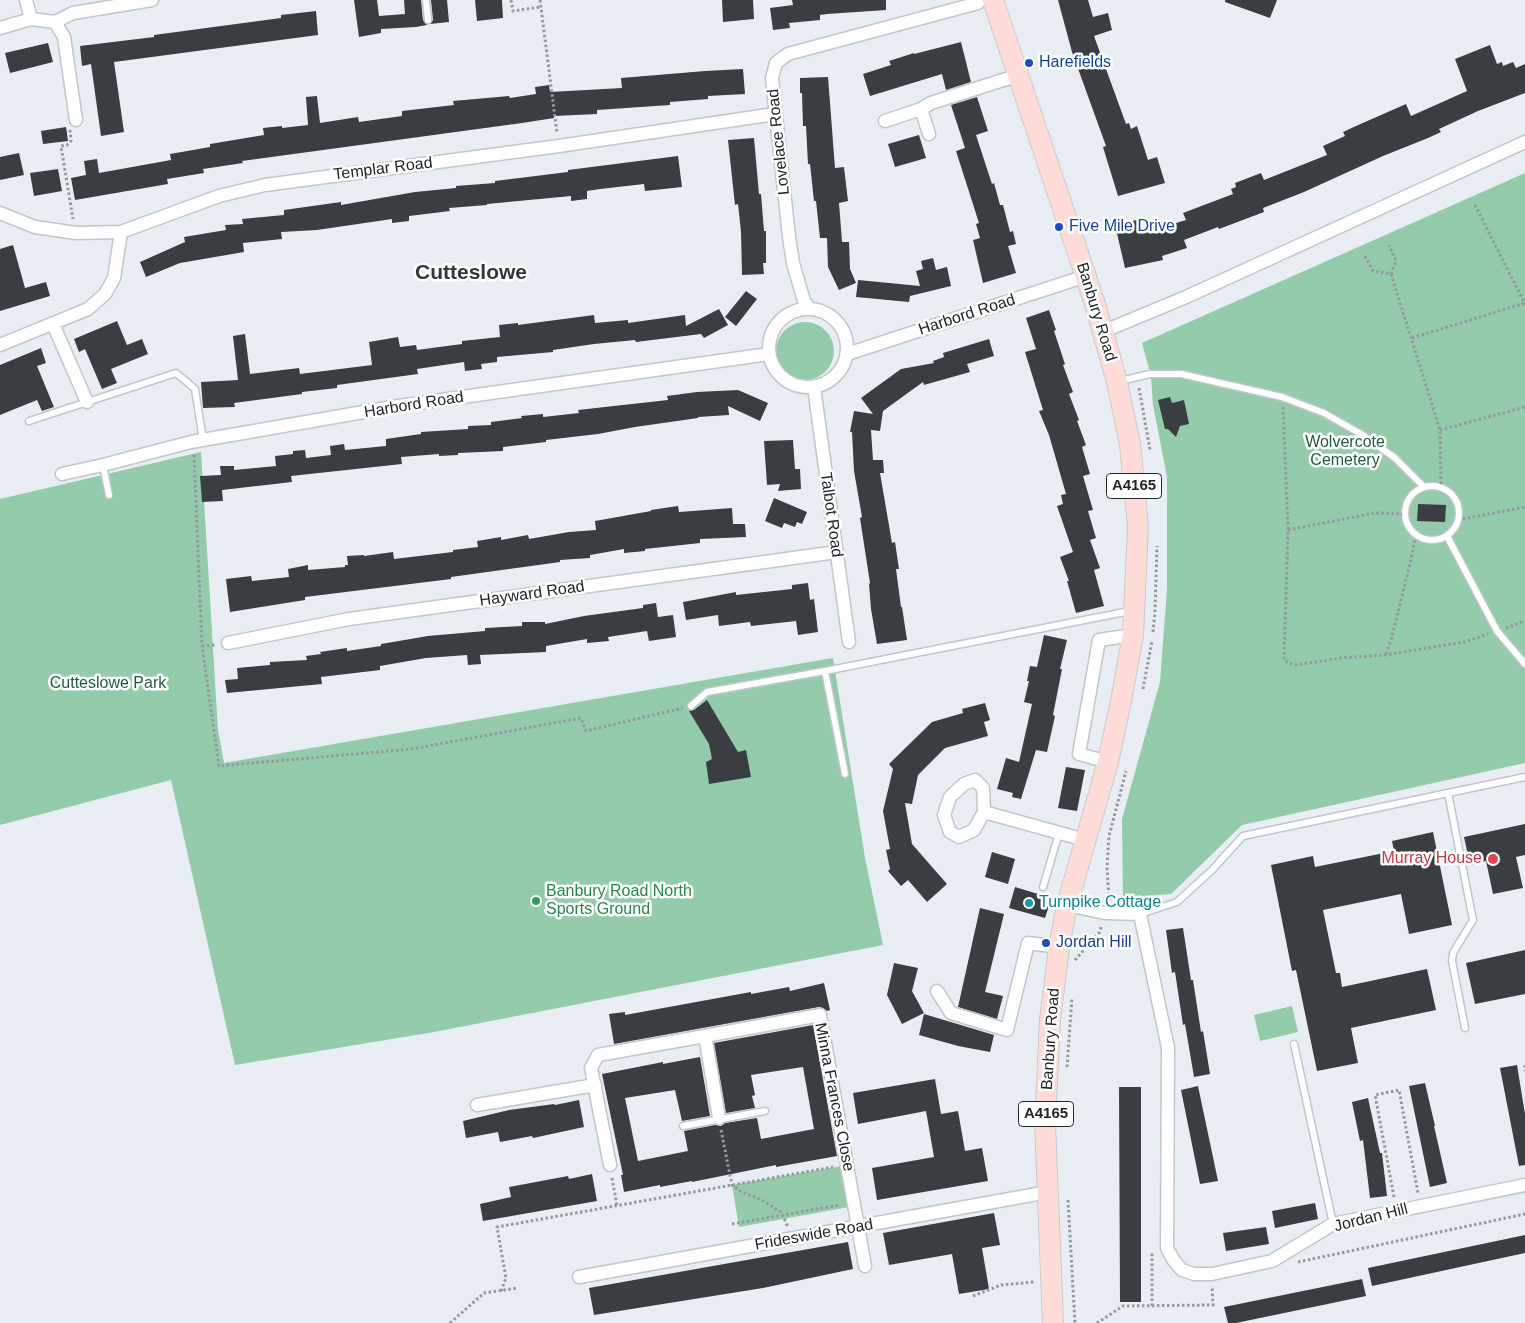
<!DOCTYPE html>
<style>
body{margin:0}
canvas{display:block;background:#e9eef5}
</style>
<canvas width="1525" height="1323"></canvas>
<script>
const ctx = document.querySelector('canvas').getContext('2d');
ctx.lineJoin = 'round';
function fill(path, color) { ctx.fillStyle = color; ctx.fill(path, 'evenodd'); }
const toPath = rows => new Path2D(rows.map(r => 'M' + r).join(''));
function stroke(path, color, width, dash) { ctx.strokeStyle = color; ctx.lineWidth = width; ctx.lineCap = dash ? 'butt' : 'round'; ctx.setLineDash(dash || []); ctx.stroke(path); }
function drawText(font, color, halo, rows, align = 'center') {
  ctx.font = font + ' Helvetica,sans-serif'; ctx.lineWidth = 5; ctx.setLineDash([]); ctx.textBaseline = 'middle'; ctx.strokeStyle = halo; ctx.fillStyle = color; for (const [text, x, y, turn = 0] of rows) {
    ctx.save(); ctx.translate(x, y); ctx.rotate((+turn || 0) * Math.PI / 180); ctx.textAlign = isNaN(turn) ? turn : align; if (halo) ctx.strokeText(text, 0, 0); ctx.fillText(text, 0, 0); ctx.restore();
  }
}
const green = toPath([
 [1525,173,1525,763,1242,825,1171,894,1123,898,1122,819,1160,682,1167,589,1167,477,1153,405,1151,376,1142,343],
 '776 351a29 29 0 1 1 58 0a29 29 0 1 1-58 0Z',
 [201,452,218,730,224,763,833,658,865,858,883,945,434,1032,235,1065,171,780,0,825,0,499],
 [1292,1006,1298,1032,1260,1041,1254,1015],
 [842,1166,849,1207,739,1227,732,1185]
]);
const building = toPath([
 [354,0,377,0,379,16,405,14,404,0,421,0,423,20,427,25,416,27,381,29,381,33,359,37],
 [431,0,447,0,449,22,430,24,433,20],
 [475,0,502,0,503,18,477,21],
 [722,0,753,0,754,19,723,22],
 [792,0,886,0,886,10,827,14,820,15,820,20,789,23,790,28,773,30,770,8,793,5],
 [1058,0,1088,0,1093,17,1108,13,1112,30,1094,36,1126,124,1129,123,1131,129,1137,126,1148,160,1157,157,1165,183,1118,196,1103,147,1106,146,1072,52],
 [1225,0,1277,0,1270,18,1225,2],
 [316,11,318,35,114,62,124,132,101,136,91,64,82,66,80,46,154,37,154,35,281,18,281,15],
 [961,42,971,82,946,90,942,74,870,96,863,74,891,65,889,61,914,53,914,54],
 [48,43,53,62,10,73,5,53],
 [1490,45,1497,64,1502,62,1503,66,1513,62,1516,68,1525,64,1525,93,1478,111,1439,129,1441,132,1428,138,1383,156,1304,192,1263,208,1264,212,1219,229,1218,227,1184,240,1187,248,1162,256,1163,260,1125,268,1115,225,1137,220,1139,231,1156,227,1156,229,1186,220,1183,213,1233,194,1231,189,1236,187,1235,183,1261,173,1264,180,1327,155,1323,146,1345,136,1343,132,1356,126,1406,104,1411,116,1467,91,1455,59],
 [743,69,745,94,708,96,708,99,670,102,670,105,597,110,597,114,554,116,554,118,522,123,242,161,243,163,203,169,204,173,167,179,168,184,75,200,71,178,86,175,84,161,97,159,99,173,171,160,170,154,210,147,210,144,264,135,263,128,282,126,282,128,308,125,306,97,317,96,320,123,358,117,359,122,402,116,402,111,454,105,453,101,509,96,510,98,536,94,535,87,549,85,550,92,622,88,621,78,705,71],
 [828,77,835,168,844,167,848,201,839,203,842,242,849,242,850,269,856,283,839,290,828,267,827,238,820,238,816,201,814,201,810,164,808,164,806,126,803,126,802,93,800,93,800,78],
 [977,97,988,131,976,135,992,184,994,183,1000,205,1003,205,1010,232,1013,231,1016,244,1008,246,1016,273,983,283,973,240,980,238,976,224,979,223,956,151,965,148,951,105],
 [66,127,68,141,43,144,41,131],
 [919,135,926,158,895,167,888,144],
 [754,138,759,194,761,194,764,231,766,231,766,263,763,263,764,274,742,275,741,232,738,204,735,205,728,140],
 [19,153,24,175,0,180,0,157],
 [678,156,682,187,645,191,644,184,600,189,587,191,587,199,571,201,571,196,487,204,487,205,449,208,450,211,409,216,409,221,392,223,392,219,317,230,281,232,282,239,243,243,244,252,180,263,146,277,140,262,185,242,184,237,226,230,225,225,243,224,242,219,284,215,284,210,341,202,341,205,415,192,456,188,456,186,495,183,495,181,568,172,568,170],
 [58,169,62,191,34,196,30,173],
 [13,245,25,288,46,282,50,296,0,311,0,249],
 [933,258,936,270,947,267,951,286,910,296,909,302,856,297,858,280,920,286,916,271,923,269,921,261],
 [746,291,757,299,736,326,725,317],
 [719,309,728,325,704,338,701,334,636,342,635,340,594,344,553,350,553,352,497,357,497,362,481,364,482,369,465,371,464,362,417,369,418,374,337,385,337,388,302,392,302,394,234,403,235,407,203,408,201,382,238,380,233,336,245,334,250,374,299,368,300,374,372,365,369,342,398,337,400,347,416,345,417,350,462,344,462,341,500,337,499,325,518,323,518,325,594,315,595,323,628,320,628,323,685,315,686,326],
 [1049,310,1056,330,1054,331,1065,364,1063,365,1073,392,1069,394,1079,420,1077,421,1086,445,1082,447,1090,474,1083,476,1093,510,1088,511,1096,538,1090,540,1100,568,1094,570,1104,606,1076,613,1067,581,1069,581,1060,557,1073,552,1057,506,1063,504,1061,495,1066,494,1049,435,1039,411,1043,410,1025,352,1036,349,1026,318],
 [117,321,127,345,142,339,148,354,111,369,117,383,102,389,85,349,79,352,74,339],
 [989,339,994,356,967,364,970,372,924,385,923,382,883,411,880,431,871,430,873,460,883,460,884,473,880,473,892,543,895,542,899,569,896,569,901,607,902,607,907,640,877,644,871,609,869,584,870,583,860,518,862,517,854,471,852,432,850,432,854,411,873,414,861,398,901,369,934,363,933,361,944,357,943,353],
 [41,348,46,363,37,366,54,407,42,411,37,400,0,415,0,365],
 [738,390,768,403,760,421,728,406,729,415,698,417,698,418,635,427,598,434,546,440,546,442,503,447,503,451,458,453,458,455,439,456,439,454,401,457,402,464,291,476,292,482,222,490,223,501,202,502,200,476,221,475,220,466,234,466,234,470,276,466,275,456,293,454,293,451,305,450,306,458,331,455,330,446,344,444,345,450,386,446,386,439,421,434,421,432,468,429,468,426,491,425,491,422,522,418,521,416,543,414,543,417,579,413,578,410,668,400,667,396,697,392],
 [1170,397,1172,403,1184,400,1189,424,1180,426,1176,437,1168,429,1165,429,1158,400],
 [793,440,795,469,800,469,801,489,778,491,780,484,767,485,764,441],
 [774,498,807,512,802,524,797,522,795,527,784,523,782,528,765,521],
 [1418,504,1446,505,1445,522,1417,521],
 [678,506,679,512,732,508,733,524,745,524,746,537,700,539,700,543,645,549,645,551,624,553,624,549,590,555,590,558,560,560,560,562,451,577,451,579,305,597,305,600,230,612,226,579,251,576,252,581,289,577,288,569,308,565,308,570,345,567,345,565,348,565,347,556,364,555,364,556,393,552,394,559,453,552,453,550,478,547,477,541,501,537,501,540,528,535,529,539,569,532,596,530,595,521,651,511,651,510],
 [808,583,810,600,814,599,818,632,798,635,796,621,751,626,750,622,719,626,718,615,686,620,683,602,736,592,736,595,792,589,792,585],
 [656,603,658,617,673,615,676,637,649,641,647,631,608,637,609,641,587,643,587,639,546,646,546,652,480,655,481,664,468,665,467,655,426,658,380,666,380,670,321,677,322,684,227,693,225,680,238,679,237,668,270,665,270,662,307,660,306,656,321,654,320,652,347,648,347,651,381,646,381,644,428,636,485,631,485,628,522,626,522,622,545,622,545,624,584,616,643,608,643,605],
 [1044,635,1067,640,1060,669,1062,669,1053,715,1055,716,1047,752,1036,750,1021,799,1012,797,1013,793,997,789,1006,758,1019,762,1032,704,1024,702,1029,681,1027,681,1030,666,1037,667],
 [707,700,738,752,746,750,751,777,709,784,706,762,712,759,709,744,689,711,694,710],
 [985,703,990,720,984,722,988,736,945,748,918,775,912,804,905,803,912,844,947,884,927,902,908,880,901,886,888,871,890,869,886,850,890,849,883,811,893,769,889,764,932,722,963,713,962,709],
 [1066,767,1085,770,1077,811,1058,808],
 [1525,824,1525,855,1516,857,1523,888,1493,894,1486,861,1470,865,1464,837],
 [1433,832,1452,925,1409,934,1401,894,1323,910,1336,973,1340,973,1342,987,1427,969,1436,1010,1351,1028,1358,1063,1317,1071,1296,970,1292,971,1271,865,1313,856,1315,867,1394,851,1392,841],
 [992,852,1015,859,1008,884,985,877],
 [1015,887,1048,897,1046,902,1050,903,1045,918,1009,908],
 [980,908,1004,914,985,992,1003,996,997,1019,958,1007],
 [1183,928,1191,980,1193,980,1201,1032,1203,1031,1210,1074,1194,1077,1185,1024,1183,1025,1175,972,1172,973,1166,930],
 [1525,950,1525,994,1475,1004,1466,963],
 [894,963,918,968,912,991,924,1013,902,1024,887,995],
 [824,983,830,1010,827,1011,823,1008,819,1007,614,1044,609,1014,625,1012,625,1015,751,992,751,994,789,987,790,991],
 [924,1014,994,1035,990,1052,958,1046,919,1035],
 [813,1025,837,1156,776,1167,776,1165,692,1182,692,1181,660,1187,660,1185,624,1192,621,1175,623,1175,602,1074,663,1062,663,1064,700,1057,710,1116,682,1121,675,1090,625,1098,638,1161,688,1151,684,1131,715,1125,721,1126,725,1123,757,1118,761,1139,814,1129,803,1067,751,1075,755,1095,752,1096,755,1108,726,1113,714,1043],
 [1517,1065,1525,1114,1525,1165,1519,1166,1500,1068],
 [935,1079,941,1114,958,1111,965,1151,982,1148,988,1181,877,1200,872,1168,934,1157,926,1111,858,1124,853,1093],
 [1425,1083,1435,1126,1434,1126,1447,1183,1430,1187,1409,1086],
 [1198,1086,1218,1181,1200,1184,1181,1090],
 [1119,1087,1141,1087,1141,1302,1120,1302],
 [1368,1098,1380,1153,1382,1153,1387,1196,1370,1198,1363,1140,1360,1141,1352,1102],
 [579,1100,584,1127,533,1138,532,1136,500,1142,498,1132,466,1138,463,1121,509,1110,554,1104,555,1105],
 [592,1174,597,1201,483,1221,480,1204,511,1197,509,1187,568,1176,569,1179],
 [1315,1203,1318,1219,1275,1228,1272,1211],
 [994,1213,1000,1245,982,1248,989,1289,959,1294,952,1254,889,1265,883,1233],
 [1266,1227,1269,1244,1226,1251,1223,1233],
 [1525,1235,1525,1253,1372,1286,1368,1268],
 [848,1242,853,1269,763,1288,594,1315,589,1288],
 [1362,1279,1366,1296,1236,1323,1228,1323,1224,1307]
]);
const path = toPath([
 [511,0,513,11,540,7],
 [540,0,557,133],
 [70,130,71,141,67,145,61,146,73,219],
 [1475,205,1525,304],
 [1365,256,1373,271,1391,274,1396,261,1389,245],
 [1391,274,1440,430,1441,488],
 [1412,338,1525,303],
 [1139,388,1150,450],
 [1283,407,1288,530,1284,660,1295,665,1341,658,1385,655,1464,642,1488,634],
 [1440,430,1525,407],
 [194,455,202,646,219,766,412,749,581,718,586,731,683,708],
 [1458,520,1525,507],
 [1288,530,1374,513,1405,514],
 [1506,628,1525,621],
 [1153,632,1155,611,1157,546],
 [202,646,216,645],
 [1386,654,1391,640,1410,564,1416,535],
 [1143,689,1152,641],
 [1109,900,1107,867,1109,836,1126,771],
 [1075,960,1099,933,1102,925],
 [1525,1065,1525,1071],
 [1067,1067,1072,998],
 [721,1130,732,1185,742,1192,760,1199,781,1212,788,1227],
 [612,1178,617,1206],
 [1394,1197,1375,1095,1399,1090,1418,1193],
 [1068,1200,1075,1323],
 [732,1224,840,1205],
 [1298,1262,1525,1214],
 [501,1291,506,1278,497,1227,833,1167],
 [973,1296,1001,1285,1034,1282],
 [1152,1306,1152,1253,1154,1253],
 [450,1323,484,1293,518,1288],
 [1097,1323,1123,1306,1213,1305,1212,1286]
]);
const lane = toPath([
 [426,0,428,20],
 [1120,381,1150,374,1181,374,1282,397,1324,413,1361,434,1395,458,1424,487],
 [29,421,176,373,195,389,203,440],
 [103,465,109,495],
 '1405 513a27 27 0 1 1 54 0a27 27 0 1 1-54 0Z',
 [1447,536,1497,631,1525,664],
 [825,671,845,774],
 [691,706,707,692,825,671,1130,611],
 [1448,793,1525,777],
 [1043,887,1059,833],
 [1140,914,1177,902,1211,871,1243,836,1448,793,1473,920,1453,953,1452,961,1465,1028],
 [1294,1044,1333,1224],
 [683,1126,765,1111]
]);
const street = toPath([
 [31,19,55,22,73,13,152,0],
 [55,22,64,37,76,120],
 [0,28,31,19,26,0],
 [921,109,929,134],
 [885,121,921,109,931,103,1019,75],
 [0,213,35,227,76,233,121,232,219,196,265,185,559,146,775,114],
 '769 348a39 39 0 1 1 78 0a39 39 0 1 1-78 0Z',
 [810,309,804,301,793,263,789,237,772,78,776,63,788,54,978,3],
 [53,324,87,402],
 [1102,332,1186,297,1525,142],
 [0,345,88,309,105,294,114,278,121,232],
 [847,354,1086,276],
 [814,387,849,642],
 [62,474,103,465,191,442,398,406,769,354],
 [228,643,349,619,837,552],
 [1108,762,1079,754,1099,640,1133,635],
 [984,812,983,788,975,780,964,784,950,797,944,815,950,832,959,837,974,830,984,812,1085,840],
 [1067,905,1105,913,1140,914,1168,1048,1167,1248,1174,1261,1182,1270,1194,1274,1212,1274,1272,1261,1333,1224,1525,1185],
 [937,991,951,1013,1007,1030,1028,943,1059,947],
 [477,1105,595,1085],
 [719,1118,705,1036,820,1015,865,1266],
 [610,1165,591,1068,598,1055,705,1036],
 [579,1277,1048,1192]
]);
const primary = toPath([
 [993,0,1095,304,1117,382,1130,444,1138,526,1133,635,1121,701,1108,762,1067,905,1059,947,1050,1020,1045,1123,1053,1323]
]);
const markers = [
 [1029,63,5,"#1a4fb4"],
 [1059,227,5,"#1a4fb4"],
 [1493,859,6,"#e0444e"],
 [536,901,5,"#2e9e5b"],
 [1029,903,5,"#0f9aa8"],
 [1046,943,5,"#1a4fb4"]
];
const shields = [
 [1134,486,55],
 [1046,1114,55]
];
const shieldNames = [
 ["A4165",1134,486],
 ["A4165",1046,1114]
];
const transitNames = [
 ["Harefields",1039,63],
 ["Five Mile Drive",1069,227],
 ["Jordan Hill",1056,943]
];
const streetNames = [
 ["Lovelace Road",779,142,-96],
 ["Templar Road",383,169,-7],
 ["Banbury Road",1096,312,73],
 ["Harbord Road",967,315,-18],
 ["Harbord Road",414,405,-9],
 ["Talbot Road",831,515,82],
 ["Hayward Road",532,594,-8],
 ["Banbury Road",1051,1039,-86],
 ["Minna Frances Close",834,1097,79],
 ["Jordan Hill",1371,1218,-14],
 ["Frideswide Road",814,1235,-10]
];
const parkNames = [
 ["Wolvercote",1345,443],
 ["Cemetery",1345,461],
 ["Cutteslowe Park",108,684]
];
const healthNames = [
 ["Murray House",1482,859]
];
const leisureNames = [
 ["Banbury Road North",546,892],
 ["Sports Ground",546,910]
];
const cultureNames = [
 ["Turnpike Cottage",1039,903]
];
const districtNames = [
 ["Cutteslowe",471,273]
];
fill(green, '#93cbab');
fill(building, '#3a3e43');
stroke(lane, '#c1c6cc', 9);
stroke(street, '#c1c6cc', 15);
stroke(primary, '#cacbcb', 22);
stroke(path, '#95989e', 3, [2.5, 2.5]);
stroke(lane, '#fff', 6);
stroke(street, '#fff', 12);
stroke(primary, '#ffdcd8', 20);
for (const [x, y, r, color] of markers) { const dot = new Path2D(); dot.arc(x, y, r, 0, 2 * Math.PI); ctx.fillStyle = color; ctx.fill(dot); stroke(dot, '#fff', 2); }
for (const [x, y, w] of shields) { const box = new Path2D(); box.roundRect(x - w / 2, y - 12.5, w, 25, 4); ctx.fillStyle = '#fff'; ctx.fill(box); stroke(box, '#232528', 1); }
drawText('bold 15px', '#232528', null, shieldNames);
drawText('16px', '#164399', '#fff', transitNames, 'left');
drawText('16px', '#232528', '#fff', streetNames);
drawText('16px', '#1e5c3e', '#fff', parkNames);
drawText('16px', '#be3a42', '#fff', healthNames, 'right');
drawText('16px', '#27864d', '#fff', leisureNames, 'left');
drawText('16px', '#0d838f', '#fff', cultureNames, 'left');
drawText('bold 21px', '#32363b', '#fff', districtNames);
</script>
